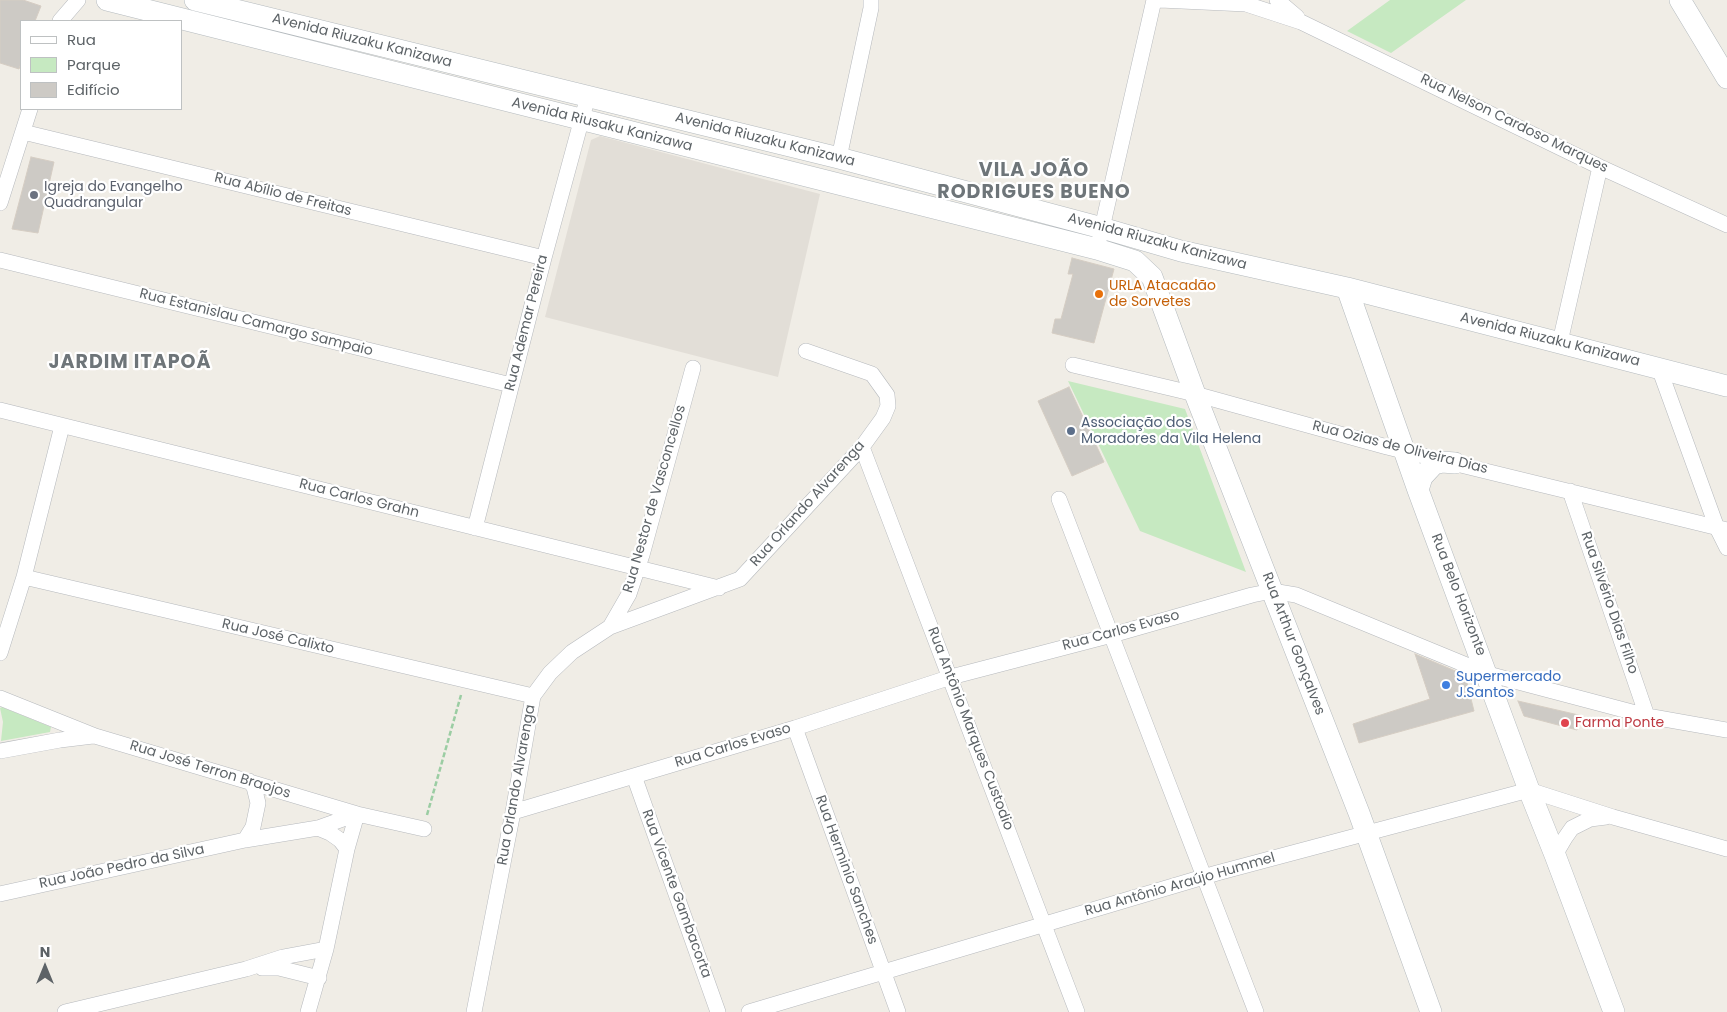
<!DOCTYPE html>
<meta charset="utf-8">
<style>
body{margin:0}
#map{position:relative;width:1727px;height:1012px;overflow:hidden;background:#f0ede6;font-family:Poppins,sans-serif}
canvas{display:block}
.legend{position:absolute;left:20px;top:20px;width:162px;height:90px;box-sizing:border-box;background:#fff;border:1px solid #bec1c2;margin:0;padding:6px 9px;list-style:none;font-size:15px;color:#5d6367}
.legend li{display:flex;align-items:center;gap:10px;height:25px}
.legend b{width:25px;border:1px solid #bec1c2}
.north{position:absolute;left:20px;top:942px;width:50px;height:50px;-webkit-text-stroke:4px #fff;paint-order:stroke;rotate:0deg;font-size:14px;font-weight:700;line-height:20px;text-align:center;color:#5d6367}
.north::after{content:'';display:block;margin:auto;width:18px;height:22px;background:#5d6367;clip-path:polygon(50% 0,100% 100%,50% 72%,0 100%)}
</style>
<div id="map">
<canvas width="1727" height="1012"></canvas>
<ul class="legend">
<li><b style="height:6px;background:#fff"></b>Rua</li>
<li><b style="height:14px;background:#c6e9c1"></b>Parque</li>
<li><b style="height:14px;background:#cdcac5"></b>Edifício</li>
</ul>
<div class="north">N</div>
</div>
<script>
const ctx = document.querySelector('canvas').getContext('2d');
ctx.lineJoin = 'round';
function fill(path, color) { ctx.fillStyle = color; ctx.fill(path, 'evenodd'); }
const toPath = rows => new Path2D(rows.map(r => 'M' + r).join(''));
function stroke(path, color, width, dash) { ctx.strokeStyle = color; ctx.lineWidth = width; ctx.lineCap = dash ? 'butt' : 'round'; ctx.setLineDash(dash || []); ctx.stroke(path); }
function drawText(font, color, halo, rows, align = 'center') {
  ctx.font = font + ' Poppins,sans-serif'; ctx.lineWidth = 4.5; ctx.setLineDash([]); ctx.textBaseline = 'middle'; ctx.strokeStyle = halo; ctx.fillStyle = color; for (const [text, x, y, turn = 0] of rows) {
    ctx.save(); ctx.translate(x, y); ctx.rotate((+turn || 0) * Math.PI / 180); ctx.textAlign = isNaN(turn) ? turn : align; if (halo) ctx.strokeText(text, 0, 0); ctx.fillText(text, 0, 0); ctx.restore();
  }
}
const education = toPath([
 [600,136,820,194,778,377,545,317,591,140]
]);
const green = toPath([
 [1390,0,1466,0,1391,53,1347,31],
 [1068,381,1185,409,1246,572,1140,531],
 [2,707,51,727,50,732,1,741,3,722,0,708]
]);
const building = toPath([
 [0,0,23,0,41,6,35,21,21,21,21,63,19,69,0,63,0,0],
 [31,157,54,162,38,233,12,229,31,157],
 [1072,258,1114,269,1094,343,1052,333,1055,319,1061,319,1073,274,1068,274,1072,258],
 [1069,387,1104,462,1072,476,1038,401,1069,387],
 [1415,654,1465,675,1474,711,1359,743,1353,724,1430,699,1415,654],
 [1518,701,1583,716,1577,730,1524,716,1518,701]
]);
const path = toPath([
 [427,815,461,695]
]);
const street = toPath([
 [1160,0,1246,4,1301,22,1600,167,1727,225],
 [1277,0,1297,17],
 [60,21,78,0],
 [23,132,544,258],
 [839,158,871,8,871,0],
 [0,203,30,109],
 [1100,237,1154,0],
 [0,260,511,385],
 [1560,342,1600,167],
 [1073,365,1195,394,1387,447,1727,530],
 [1659,368,1717,528,1727,548],
 [0,410,719,588],
 [862,447,1077,1012],
 [1570,491,1647,716],
 [1059,499,1256,1012],
 [475,528,544,258,588,96],
 [24,577,533,696],
 [610,627,629,594,642,555,693,368],
 [0,653,24,577,62,426],
 [0,698,95,736,357,814,424,829],
 [795,728,898,1012],
 [0,751,60,740,93,736],
 [634,776,718,1012],
 [513,812,795,728,951,677,1112,635,1252,595,1272,591,1296,595,1488,674,1647,716,1727,730],
 [318,828,330,833,340,840,347,849],
 [245,840,253,827,258,803,254,787,249,781],
 [1555,855,1565,838,1572,828,1590,819,1606,817],
 [0,894,245,840,318,828,357,814],
 [262,968,279,968,319,978],
 [65,1012,246,969,283,957,326,949],
 [308,1012,326,949,347,849,357,814],
 [474,1012,513,812,533,696,550,673,572,652,610,627,740,579,862,447,883,418,888,406,887,395,872,374,806,351],
 [749,1012,1217,873,1529,790,1613,817,1727,849]
]);
const secondary = toPath([
 [107,0,1097,249,1135,261,1152,277,1195,394,1359,813,1431,1012],
 [195,0,839,158,1102,228,1181,251,1347,288,1727,386],
 [1680,0,1727,78],
 [1347,288,1418,490,1529,790,1555,855,1614,1012],
 [1418,490,1422,477,1434,464,1442,462,1455,463]
]);
const markers = [
 [34,195,5,"#6b7280"],
 [1099,294,5,"#e8710a"],
 [1071,431,5,"#5c6f8a"],
 [1446,685,5,"#3f7fe0"],
 [1565,723,5,"#e0444e"]
];
const streetNames = [
 ["Avenida Riuzaku Kanizawa",362,41,14],
 ["Rua Nelson Cardoso Marques",1514,124,26],
 ["Avenida Riusaku Kanizawa",602,125,14],
 ["Avenida Riuzaku Kanizawa",765,140,14],
 ["Rua Abílio de Freitas",283,195,14],
 ["Avenida Riuzaku Kanizawa",1157,242,15],
 ["Rua Estanislau Camargo Sampaio",256,323,14],
 ["Rua Ademar Pereira",527,323,-76],
 ["Avenida Riuzaku Kanizawa",1550,340,14],
 ["Rua Ozias de Oliveira Dias",1400,448,14],
 ["Rua Carlos Grahn",359,499,14],
 ["Rua Nestor de Vasconcellos",655,499,-74],
 ["Rua Orlando Alvarenga",808,504,-48],
 ["Rua Belo Horizonte",1458,595,69],
 ["Rua Silvério Dias Filho",1609,603,71],
 ["Rua Carlos Evaso",1121,631,-15],
 ["Rua José Calixto",278,637,13],
 ["Rua Arthur Gonçalves",1293,644,69],
 ["Rua Antônio Marques Custodio",970,729,69],
 ["Rua Carlos Evaso",733,746,-17],
 ["Rua José Terron Braojos",210,770,17],
 ["Rua Orlando Alvarenga",517,785,-80],
 ["Rua João Pedro da Silva",122,867,-12],
 ["Rua Herminio Sanches",846,870,70],
 ["Rua Antônio Araújo Hummel",1180,885,-16],
 ["Rua Vicente Gambacorta",676,894,70]
];
const worshipNames = [
 ["Igreja do Evangelho",44,187],
 ["Quadrangular",44,203]
];
const foodNames = [
 ["URLA Atacadão",1109,286],
 ["de Sorvetes",1109,302]
];
const serviceNames = [
 ["Associação dos",1081,423],
 ["Moradores da Vila Helena",1081,439]
];
const shopNames = [
 ["Supermercado",1456,677],
 ["J.Santos",1456,693]
];
const healthNames = [
 ["Farma Ponte",1575,723]
];
const districtNames = [
 ["VILA JOÃO",1034,171],
 ["RODRIGUES BUENO",1034,193],
 ["JARDIM ITAPOÃ",130,363]
];
fill(education, '#e2ded7');
fill(green, '#c6e9c1');
fill(building, '#cdcac5');
stroke(building, '#d5cdc3', 1);
stroke(street, '#b6b9bd', 16);
stroke(secondary, '#b4babe', 22);
stroke(path, '#9bcda3', 2.5, [5, 2.5]);
stroke(street, '#fff', 15);
stroke(secondary, '#fff', 21);
for (const [x, y, r, color] of markers) { const dot = new Path2D(); dot.arc(x, y, r, 0, 2 * Math.PI); ctx.fillStyle = color; ctx.fill(dot); stroke(dot, '#fff', 2); }
drawText('14px', '#5d6367', '#fff', streetNames);
drawText('14px', '#5b616d', '#fff', worshipNames, 'left');
drawText('14px', '#c56008', '#fff', foodNames, 'left');
drawText('14px', '#4e5e75', '#fff', serviceNames, 'left');
drawText('14px', '#366cbe', '#fff', shopNames, 'left');
drawText('14px', '#be3a42', '#fff', healthNames, 'left');
ctx.letterSpacing = '1px';
drawText('bold 19px', '#6e7579', '#fff', districtNames);
ctx.letterSpacing = '0px';
</script>
